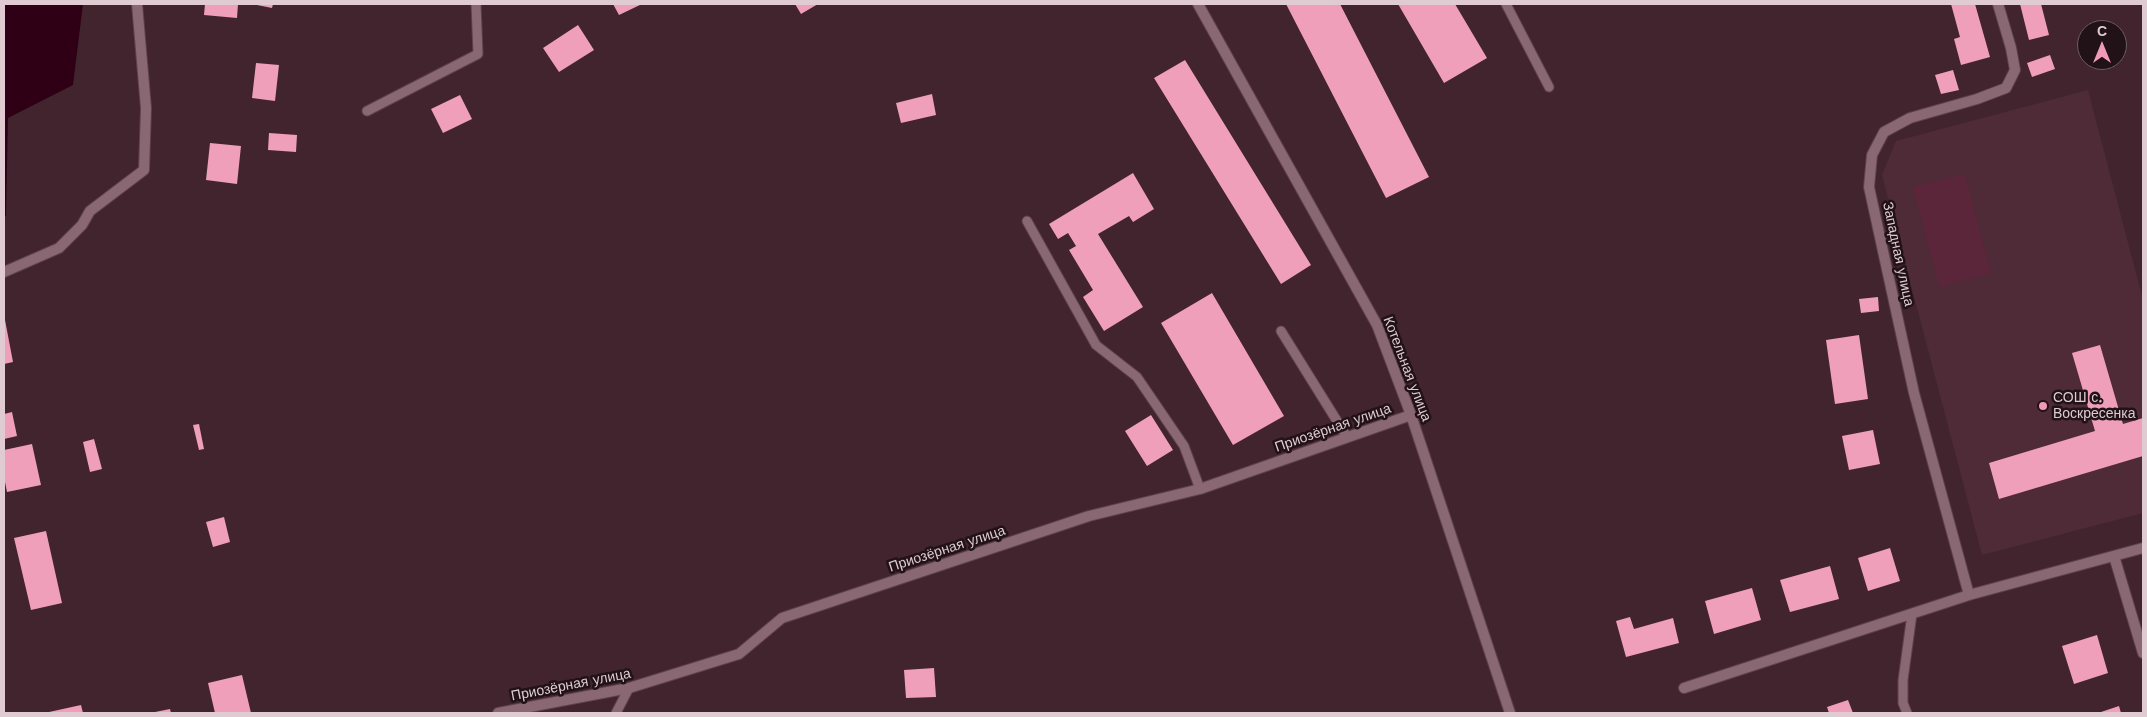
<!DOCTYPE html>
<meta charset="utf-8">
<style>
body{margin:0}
#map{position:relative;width:2147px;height:717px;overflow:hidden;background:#42242e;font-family:"Work Sans",sans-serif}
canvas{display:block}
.frame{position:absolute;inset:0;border:5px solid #dfcbd1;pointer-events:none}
.north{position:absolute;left:2077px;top:20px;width:50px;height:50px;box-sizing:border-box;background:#201217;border:1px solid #6c5c61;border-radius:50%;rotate:0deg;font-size:14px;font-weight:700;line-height:20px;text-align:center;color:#dfcbd1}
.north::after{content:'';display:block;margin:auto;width:18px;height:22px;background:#f09ab7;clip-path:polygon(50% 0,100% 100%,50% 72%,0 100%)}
</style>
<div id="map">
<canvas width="2147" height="717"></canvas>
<div class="frame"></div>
<div class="north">С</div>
</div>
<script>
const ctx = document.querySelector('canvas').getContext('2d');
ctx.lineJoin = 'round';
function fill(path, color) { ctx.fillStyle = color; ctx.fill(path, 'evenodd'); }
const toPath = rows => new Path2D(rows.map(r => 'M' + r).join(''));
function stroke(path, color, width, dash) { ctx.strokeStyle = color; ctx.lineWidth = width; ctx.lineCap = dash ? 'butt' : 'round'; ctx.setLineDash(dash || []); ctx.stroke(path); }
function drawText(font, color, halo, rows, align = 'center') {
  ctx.font = font + ' "Work Sans",sans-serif'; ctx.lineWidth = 5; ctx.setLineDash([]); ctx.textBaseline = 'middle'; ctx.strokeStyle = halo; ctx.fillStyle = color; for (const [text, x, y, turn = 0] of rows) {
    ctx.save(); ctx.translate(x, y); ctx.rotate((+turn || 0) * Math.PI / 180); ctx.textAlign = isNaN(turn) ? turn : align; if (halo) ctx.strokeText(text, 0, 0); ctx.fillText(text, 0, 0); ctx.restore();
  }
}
const built = toPath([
 [2088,90,2143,300,2143,513,1982,555,1882,175,1896,141]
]);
const green = toPath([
 [1965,174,1991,273,1939,287,1913,187]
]);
const water = toPath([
 [4,4,83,4,73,85,8,118,6,216,4,217]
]);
const building = toPath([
 [205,4,238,4,237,18,204,15],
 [252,4,273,4,272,8],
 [613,4,642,4,619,15],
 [795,4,818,4,801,14],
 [1286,4,1340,4,1429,177,1386,198],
 [1398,4,1455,4,1487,58,1444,83],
 [1951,4,1975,4,1990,57,1961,65,1954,39,1960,37],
 [2020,4,2041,4,2049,35,2029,40],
 [578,25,594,50,559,72,543,48],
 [2050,55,2055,69,2032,77,2027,63],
 [1185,60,1311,265,1281,284,1154,78],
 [256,63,279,65,275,101,252,98],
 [1953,70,1959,90,1941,94,1935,75],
 [932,94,936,115,901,123,896,103],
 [460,95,472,119,443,133,431,109],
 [269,133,297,135,296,152,268,150],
 [210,143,241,146,237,184,206,180],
 [1133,173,1154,209,1133,222,1129,216,1098,234,1143,307,1104,331,1083,297,1093,290,1069,250,1076,246,1068,233,1058,239,1049,224],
 [1212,293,1284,416,1233,445,1161,323],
 [1878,297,1879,311,1861,313,1859,299],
 [5,320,13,362,4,364,4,321],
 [1859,335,1868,399,1835,404,1826,340],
 [2100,345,2123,424,2143,418,2143,456,1999,499,1989,463,2095,431,2072,353],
 [12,412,17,436,4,439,4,414],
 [1151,415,1173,450,1147,466,1125,431],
 [199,424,204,449,199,450,193,425],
 [1873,430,1880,464,1849,470,1842,436],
 [94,439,102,469,90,472,83,442],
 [32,444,41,485,7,492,4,477,4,450],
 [224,517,230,542,213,547,206,522],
 [46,531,62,603,31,610,14,538],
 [1890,548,1900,581,1868,591,1858,558],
 [1830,566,1839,599,1790,612,1780,580],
 [1752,588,1761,620,1714,634,1705,601],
 [1630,617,1634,629,1673,618,1679,643,1626,657,1616,621],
 [2097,635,2108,673,2074,684,2062,646],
 [934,668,936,697,906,698,904,670],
 [242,675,251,713,215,713,208,683],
 [1848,700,1853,713,1829,713,1827,707],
 [81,705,83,713,49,713,49,712],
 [2119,706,2121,713,2098,713],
 [170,709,171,713,155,713,155,712]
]);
const service = toPath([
 [1506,4,1549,87],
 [367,111,478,54,476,4],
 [1027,221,1096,345,1137,377,1184,446,1200,489],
 [1281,331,1347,437],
 [616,713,629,688],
 [1907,713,1903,703,1903,680,1912,614]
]);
const minor = toPath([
 [1198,4,1377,325,1411,415,1510,713],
 [4,272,59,248,82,225,90,211,144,170,146,108,137,4],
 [2114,556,2143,653],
 [1969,595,1914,393,1869,187,1872,155,1884,132,1910,118,1977,99,2006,88,2015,70,2011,48,1998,4],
 [1684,688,1969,595,2143,548],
 [498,713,629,688,739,654,782,618,1089,516,1200,489,1411,415]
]);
const markers = [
 [2043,406,5,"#f09ab7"]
];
const streetNames = [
 ["Западная улица",1898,254,78],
 ["Котельная улица",1407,369,69],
 ["Приозёрная улица",1333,428,-19],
 ["Приозёрная улица",947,549,-18],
 ["Приозёрная улица",571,685,-11]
];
const poiNames = [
 ["СОШ с.",2053,398],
 ["Воскресенка",2053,414]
];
fill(built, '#4f2a37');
fill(green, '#5b253a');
fill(water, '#2f0015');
fill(building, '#f09fba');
stroke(service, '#5e424b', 11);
stroke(minor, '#5e424b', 12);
stroke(service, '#8a6873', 9);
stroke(minor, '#8a6873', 10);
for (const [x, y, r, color] of markers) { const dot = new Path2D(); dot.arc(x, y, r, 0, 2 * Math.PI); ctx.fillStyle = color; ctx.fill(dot); stroke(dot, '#201217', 2); }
drawText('14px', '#dfcbd1', '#201217', streetNames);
drawText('14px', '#dfcbd1', '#201217', poiNames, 'left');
</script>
